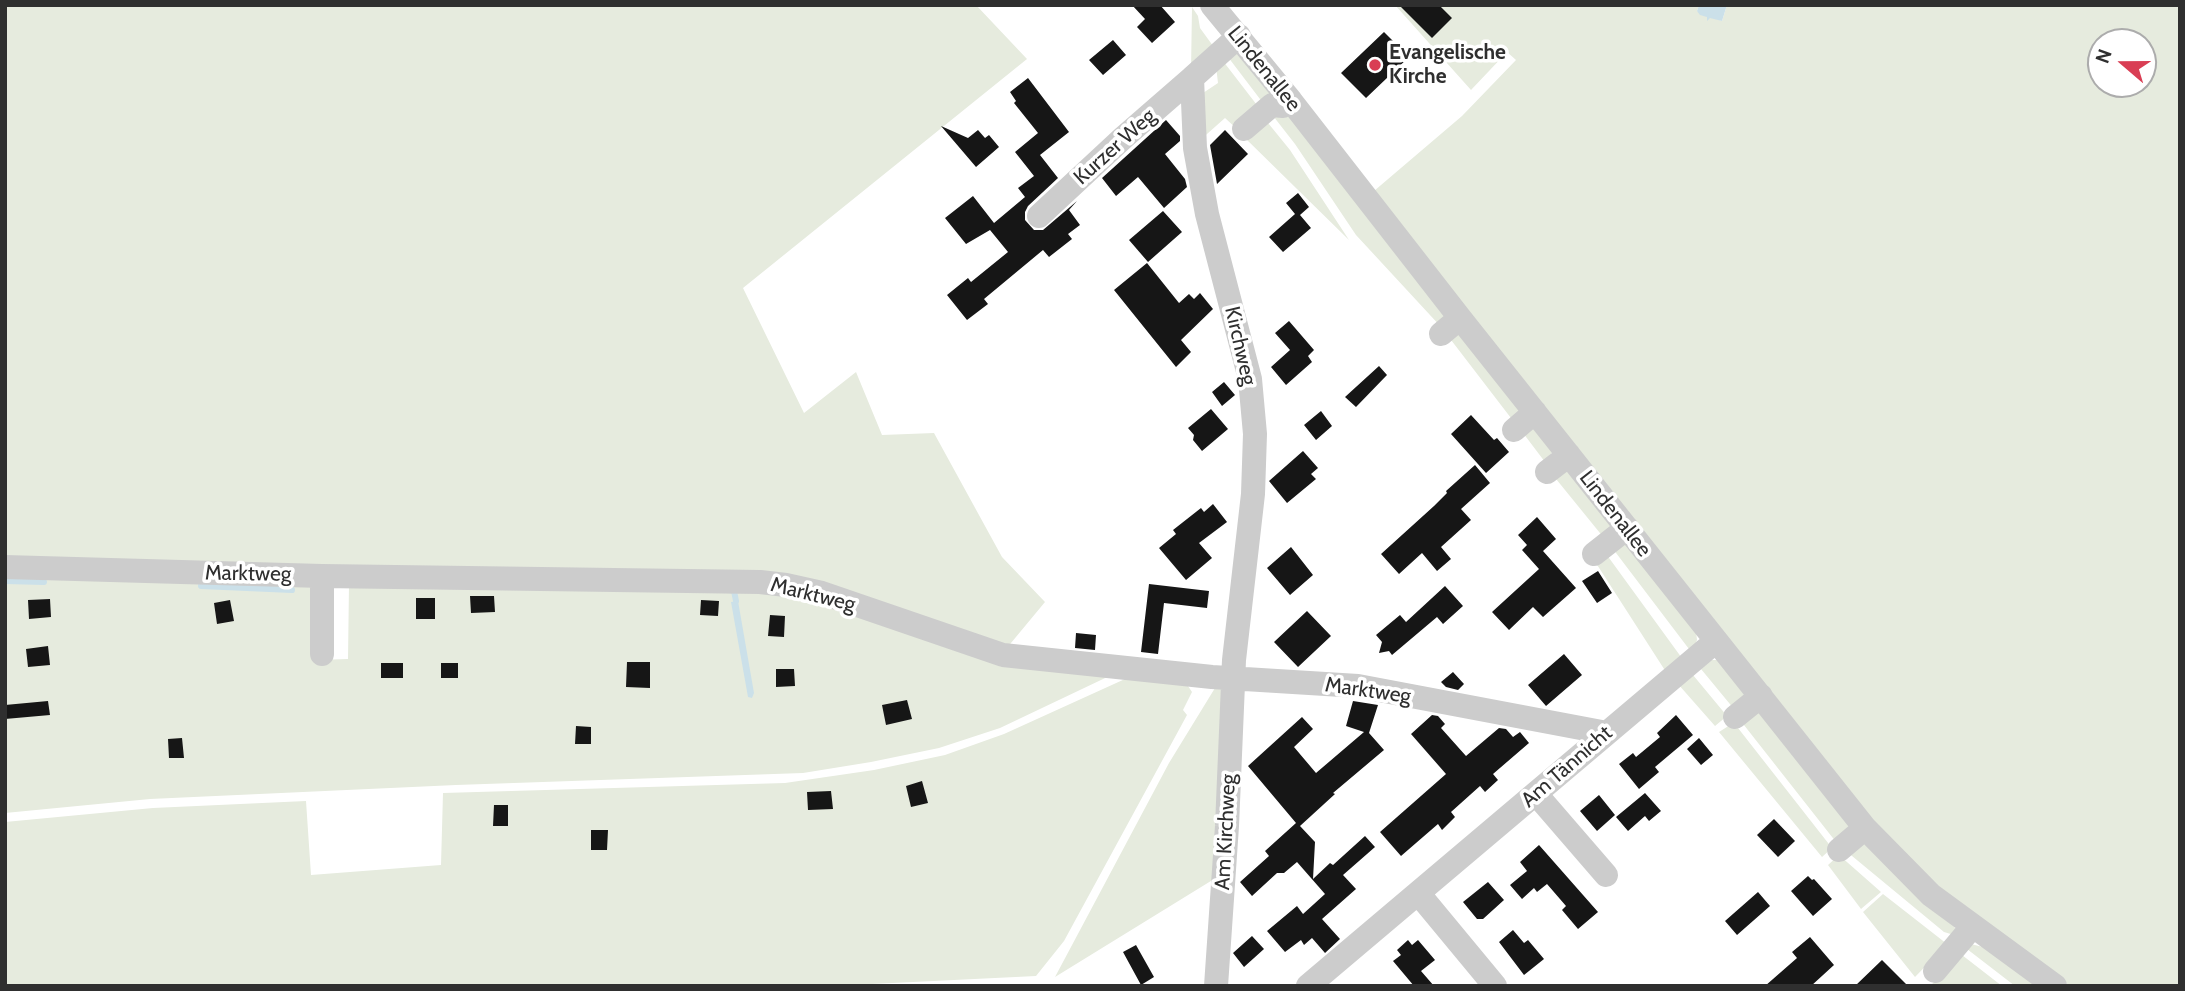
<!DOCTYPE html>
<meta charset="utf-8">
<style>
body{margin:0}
#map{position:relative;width:2185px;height:991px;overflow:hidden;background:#fff;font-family:Cabin,sans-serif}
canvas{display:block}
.frame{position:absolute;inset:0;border:7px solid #2f2f2f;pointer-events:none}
.north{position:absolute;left:2087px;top:28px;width:70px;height:70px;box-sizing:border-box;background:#fff;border:2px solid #acacac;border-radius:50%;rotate:290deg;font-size:19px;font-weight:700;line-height:28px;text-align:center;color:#2f2f2f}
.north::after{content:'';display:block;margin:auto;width:24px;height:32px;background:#d93e54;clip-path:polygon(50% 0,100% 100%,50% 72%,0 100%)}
</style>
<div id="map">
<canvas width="2185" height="991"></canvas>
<div class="frame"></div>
<div class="north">N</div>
</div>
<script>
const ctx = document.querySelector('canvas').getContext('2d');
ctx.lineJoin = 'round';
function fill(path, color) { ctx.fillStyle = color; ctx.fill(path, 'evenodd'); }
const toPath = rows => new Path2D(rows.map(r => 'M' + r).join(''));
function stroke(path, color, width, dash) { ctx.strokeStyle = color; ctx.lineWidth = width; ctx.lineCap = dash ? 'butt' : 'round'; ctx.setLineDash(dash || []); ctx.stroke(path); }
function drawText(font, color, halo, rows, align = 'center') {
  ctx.font = font + ' Cabin,sans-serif'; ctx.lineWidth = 7; ctx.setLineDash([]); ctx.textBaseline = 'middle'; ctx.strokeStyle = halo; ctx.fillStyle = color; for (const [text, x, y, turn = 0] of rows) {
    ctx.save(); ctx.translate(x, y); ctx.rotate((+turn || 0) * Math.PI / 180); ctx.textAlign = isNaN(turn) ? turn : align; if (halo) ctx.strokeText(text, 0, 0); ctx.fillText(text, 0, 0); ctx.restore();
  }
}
const green = toPath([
 [5,5,976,5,1027,59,743,288,804,413,856,372,882,435,934,433,1002,557,1045,602,1006,649,828,590,5,563],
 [1395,5,1699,5,1697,11,1722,21,1727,5,2180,5,2180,986,2070,986,1962,909,1868,817,1374,191,1462,116,1516,60,1507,52,1471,90],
 [2101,42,2143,42,2143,84,2101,84],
 [1192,7,1198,16,1200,28,1216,50,1191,71],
 [1235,52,1279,100,1263,103,1228,57],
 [1223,61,1260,109,1238,130,1225,118,1198,142,1197,97,1218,83,1216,66],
 [1287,111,1451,318,1442,328,1356,235,1295,144,1270,112],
 [1264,118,1290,150,1349,240,1244,137],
 [1456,330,1521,410,1514,422,1448,336],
 [1528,422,1554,450,1545,462,1520,429],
 [1563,467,1615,525,1604,538,1552,474],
 [1624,539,1696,631,1697,640,1692,653,1610,545],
 [1604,551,1684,661,1666,672,1594,560],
 [5,573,315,581,317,660,348,659,349,584,745,586,891,622,1122,670,1000,728,939,748,871,762,803,773,456,785,150,799,5,813],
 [1706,660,1718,660,1749,699,1734,709,1701,669],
 [1136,674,1186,683,1192,692,1183,710,1187,715,1064,941,1036,976,831,986,5,986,5,822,153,808,306,801,311,875,441,865,443,793,785,783,874,770,945,755,1004,734],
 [1693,675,1727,716,1715,726,1678,684],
 [1215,688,1229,690,1219,876,1055,977,1169,763],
 [1758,710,1854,829,1836,842,1740,720],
 [1730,725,1738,728,1832,848,1822,857,1719,732],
 [1859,839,1953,925,1957,931,1954,935,1944,932,1846,851],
 [1839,855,1881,892,1861,909,1828,865],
 [1883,894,1947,944,1915,977,1863,912],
 [1971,944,1983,947,2036,986,2015,986,1967,949],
 [1962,955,2002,986,1930,986]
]);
const water = toPath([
 [1699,5,1727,5,1722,21,1710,18,1707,21,1707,17,1700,15,1697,11],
 [738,601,754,693,752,698,748,697,731,602]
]);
const stream = toPath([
 [5,581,44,582],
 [201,586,292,590],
 [729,590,734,591,736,601]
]);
const building = toPath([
 [1132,5,1160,5,1175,22,1152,43,1137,27,1145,19],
 [1399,5,1439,5,1452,18,1432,38],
 [1384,32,1409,57,1366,98,1341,73],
 [1113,40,1126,55,1103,75,1089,60],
 [1028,78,1069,132,1040,155,1058,178,1028,206,1025,212,1025,220,1034,230,1043,230,1077,201,1069,210,1080,225,1068,234,1072,239,1049,257,1043,250,984,299,988,304,967,320,947,295,968,278,971,282,1008,252,990,230,966,244,945,218,973,196,994,223,1025,197,1018,188,1034,176,1015,152,1038,133,1014,103,1016,101,1010,92],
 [1166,120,1180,136,1180,141,1165,154,1185,179,1187,187,1164,208,1138,177,1116,196,1102,178],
 [941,126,968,138,978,130,985,138,989,135,999,147,976,167],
 [1225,130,1248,154,1217,184,1210,145],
 [1298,193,1309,207,1300,215,1311,228,1283,252,1269,237,1295,214,1286,203],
 [1163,211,1182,232,1148,262,1129,240],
 [1147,263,1179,303,1189,294,1194,299,1200,293,1213,309,1181,340,1191,352,1176,367,1114,290],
 [1289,321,1314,350,1308,356,1312,362,1286,385,1271,367,1290,350,1275,333],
 [1379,366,1387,375,1356,407,1345,397],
 [1224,382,1235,395,1222,406,1212,392],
 [1211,409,1228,429,1202,451,1193,440,1194,435,1188,428],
 [1321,411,1332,426,1316,440,1304,425],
 [1471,415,1494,440,1497,438,1509,452,1486,473,1451,434],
 [1303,451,1318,468,1311,474,1316,479,1287,503,1269,481],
 [1475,465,1490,483,1461,509,1471,520,1441,547,1451,559,1437,571,1422,553,1399,574,1381,554,1434,506,1447,493,1446,491],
 [1213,504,1227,522,1199,543,1212,558,1186,580,1159,548,1176,534,1173,530,1201,508,1204,512],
 [1537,517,1556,539,1543,551,1576,588,1543,617,1533,607,1509,630,1492,612,1539,569,1522,550,1527,545,1518,535],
 [1291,547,1313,575,1290,595,1267,568],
 [1598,571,1612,593,1597,603,1582,581],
 [1149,584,1209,591,1207,608,1164,603,1158,654,1141,652],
 [1445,586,1463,606,1443,624,1437,617,1392,655,1389,651,1379,653,1382,642,1376,635,1400,615,1406,622],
 [470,596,494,596,495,612,471,613],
 [416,598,435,598,435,619,416,619],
 [50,599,51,617,29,619,28,600],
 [230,600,234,621,217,624,214,603],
 [701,600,719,601,718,616,700,615],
 [1307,611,1331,636,1298,667,1274,642],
 [770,615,785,616,784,637,768,636],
 [1076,633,1096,635,1095,650,1075,648],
 [48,646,50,665,28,667,26,649],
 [1564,654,1582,675,1546,706,1528,685],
 [627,662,650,662,650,688,626,687],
 [381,663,403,663,403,678,381,678],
 [441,663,458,663,458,678,441,678],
 [776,669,794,669,795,686,776,687],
 [1453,672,1464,684,1458,690,1446,687,1441,682],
 [907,700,912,719,886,725,882,705],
 [48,701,50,715,5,719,5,705],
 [1353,701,1378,705,1369,733,1384,750,1333,793,1335,794,1300,826,1315,842,1313,879,1330,863,1333,865,1365,836,1375,847,1343,875,1356,889,1322,919,1340,939,1325,953,1312,938,1304,945,1301,940,1285,952,1267,931,1297,906,1303,914,1325,894,1297,862,1284,873,1277,873,1252,896,1240,882,1269,856,1265,851,1296,823,1248,766,1302,717,1313,729,1294,747,1316,773,1364,732,1346,726],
 [1432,715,1438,716,1445,724,1441,728,1466,756,1499,728,1506,729,1513,737,1520,732,1529,743,1493,774,1498,780,1485,792,1480,786,1451,812,1455,817,1442,830,1438,824,1401,856,1380,832,1446,774,1411,734],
 [1676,715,1693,735,1655,767,1659,772,1639,789,1619,764,1633,753,1636,757,1660,737,1657,733],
 [576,726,591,727,591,744,575,744],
 [182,738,184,758,169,758,168,739],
 [1699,738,1713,755,1701,765,1687,749],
 [922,781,928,803,911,807,906,786],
 [831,791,833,809,808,810,807,792],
 [1645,793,1661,811,1649,821,1645,816,1628,831,1616,817],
 [1599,795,1615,815,1597,831,1580,811],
 [494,805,508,805,508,826,493,826],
 [1774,819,1795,841,1778,857,1757,835],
 [591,830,608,830,607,850,591,850],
 [1539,845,1598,912,1578,929,1562,910,1566,906,1547,884,1537,892,1534,888,1522,899,1510,885,1527,871,1520,862],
 [1808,876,1812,880,1814,879,1832,899,1813,916,1791,891],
 [1488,882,1504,900,1483,919,1477,919,1463,902],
 [1758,892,1770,906,1737,935,1725,921],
 [1513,930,1524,943,1528,940,1544,959,1524,975,1499,942],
 [1252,936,1264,949,1244,967,1233,953],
 [1810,937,1834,965,1811,986,1765,986,1797,958,1792,952],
 [1408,940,1412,945,1418,940,1435,960,1421,971,1434,986,1414,986,1393,961,1401,955,1397,950],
 [1136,945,1154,977,1141,985,1123,952],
 [1882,960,1908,986,1855,986]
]);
const minor = toPath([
 [1212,5,1291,101,1460,318,1865,828,1931,895,2055,986],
 [1244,129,1272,105,1283,106,1291,101],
 [1039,216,1123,138,1192,78],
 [1441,334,1460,318],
 [1514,430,1535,412],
 [1547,472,1569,455],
 [1594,554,1627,528],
 [5,567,322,576,760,582,786,585,822,593,1003,655,1212,677,1358,686,1607,733],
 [322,654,322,576],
 [1735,717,1761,696],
 [1536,794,1606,875],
 [1839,850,1865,828],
 [1418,893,1495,986],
 [1935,971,1972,927],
 [1216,986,1227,826,1234,660,1253,494,1255,434,1250,379,1207,214,1195,148,1192,78,1239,36],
 [1308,986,1716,641]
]);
const markers = [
 [1375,65,7,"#d93e54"]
];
const poiNames = [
 ["Evangelische",1389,53],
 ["Kirche",1389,77]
];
const streetNames = [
 ["Lindenallee",1264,69,51],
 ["Kurzer Weg",1115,147,-42],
 ["Kirchweg",1240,346,77],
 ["Lindenallee",1615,514,52],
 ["Marktweg",248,574,1],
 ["Marktweg",813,595,14],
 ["Marktweg",1368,691,8],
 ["Am Tännicht",1567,767,-41],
 ["Am Kirchweg",1226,832,-87]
];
fill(green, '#e6ebde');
fill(water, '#cbe0e9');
stroke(stream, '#cbe0e9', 6);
fill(building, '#161616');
stroke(minor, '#ccc', 24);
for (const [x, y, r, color] of markers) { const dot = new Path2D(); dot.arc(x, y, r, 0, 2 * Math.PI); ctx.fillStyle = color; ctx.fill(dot); stroke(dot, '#fff', 2.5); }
drawText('bold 21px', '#2f2f2f', '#fff', poiNames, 'left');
drawText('21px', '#2f2f2f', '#fff', streetNames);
</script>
